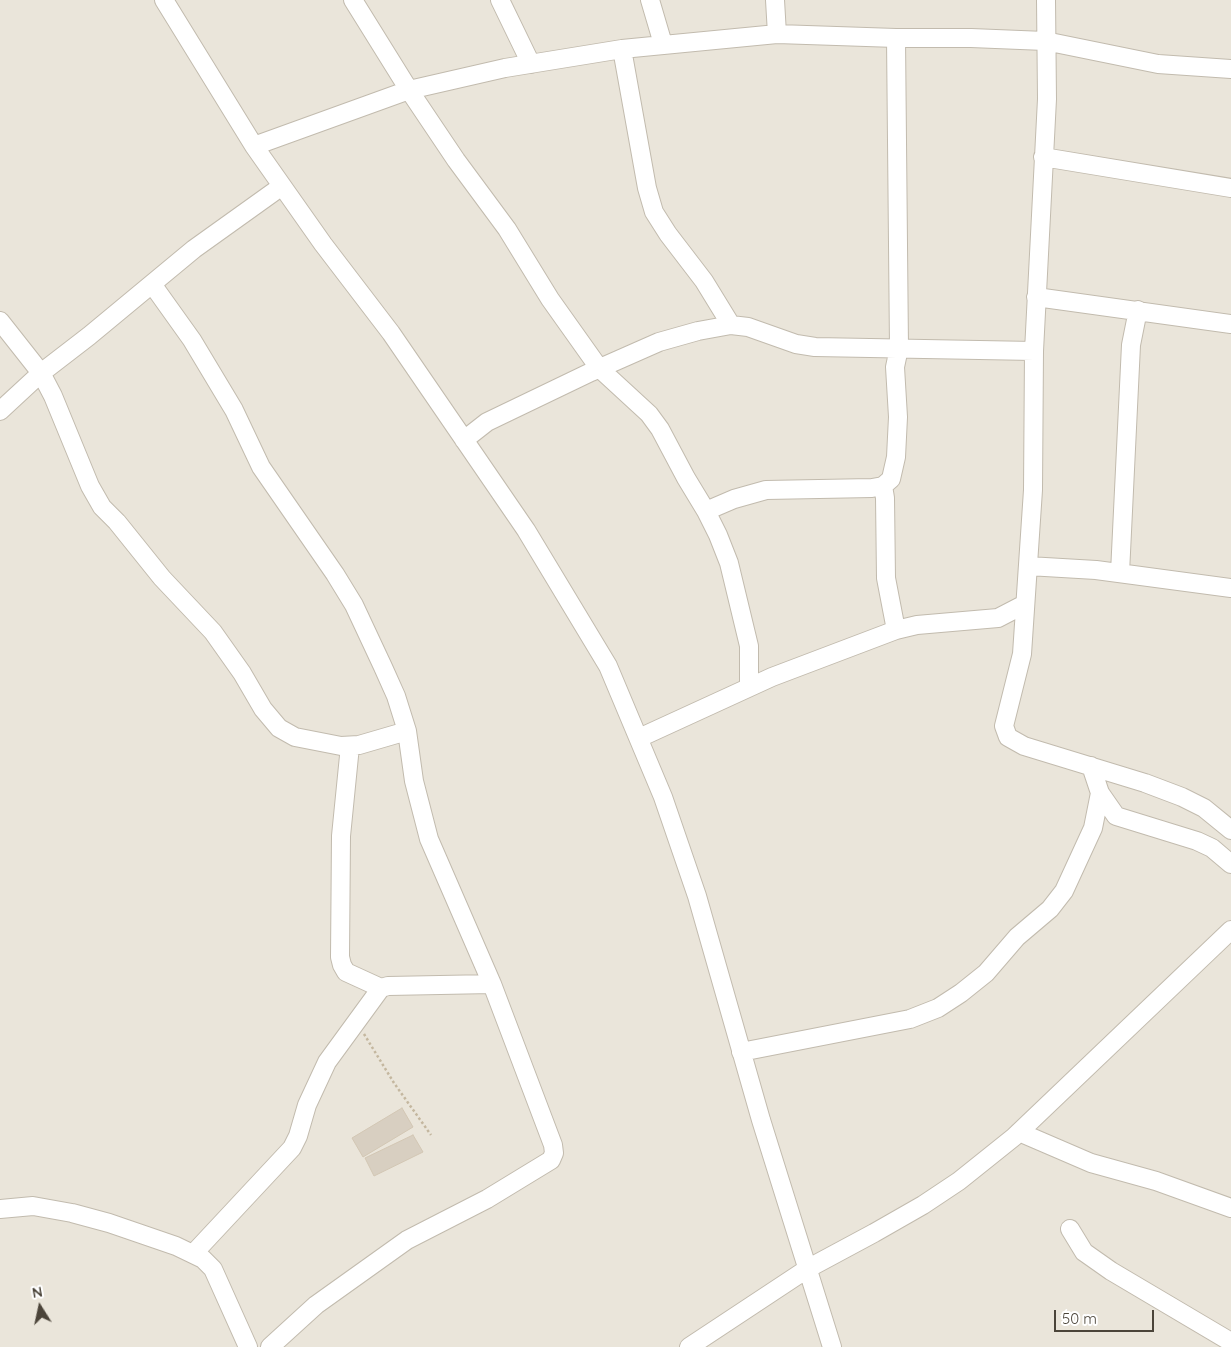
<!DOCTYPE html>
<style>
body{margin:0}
#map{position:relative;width:1231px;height:1347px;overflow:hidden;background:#f6f3ec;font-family:Quicksand,sans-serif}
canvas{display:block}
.north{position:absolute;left:15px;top:1282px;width:50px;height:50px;-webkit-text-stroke:4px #fff;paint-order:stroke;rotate:350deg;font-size:14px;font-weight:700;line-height:20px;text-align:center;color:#4b4439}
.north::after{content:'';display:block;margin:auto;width:18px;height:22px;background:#4b4439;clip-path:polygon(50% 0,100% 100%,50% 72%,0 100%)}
.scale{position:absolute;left:1054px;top:1310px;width:100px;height:22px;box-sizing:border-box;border:2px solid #4b4439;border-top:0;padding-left:6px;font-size:15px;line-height:18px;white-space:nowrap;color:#4b4439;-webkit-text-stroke:4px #fff;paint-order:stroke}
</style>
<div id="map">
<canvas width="1231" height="1347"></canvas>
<div class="north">N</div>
<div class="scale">50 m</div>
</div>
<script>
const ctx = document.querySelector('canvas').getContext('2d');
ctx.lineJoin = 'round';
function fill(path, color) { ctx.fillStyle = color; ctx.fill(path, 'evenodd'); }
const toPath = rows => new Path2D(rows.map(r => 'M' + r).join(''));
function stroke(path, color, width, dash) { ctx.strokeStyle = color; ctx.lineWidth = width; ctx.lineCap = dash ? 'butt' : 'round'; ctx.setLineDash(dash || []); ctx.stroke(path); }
const residential = toPath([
 [0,0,1231,0,1231,1347,0,1347]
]);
const building = toPath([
 [402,1108,413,1127,363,1157,352,1138,402,1108],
 [413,1135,423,1152,374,1176,365,1158,413,1135]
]);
const path = toPath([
 [364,1034,394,1083,431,1135]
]);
const minor = toPath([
 [164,0,254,146,323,244,391,333,526,530,608,666,663,797,697,896,761,1120,832,1347],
 [353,0,409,90,456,160,507,229,550,299,599,368,649,414,660,429,686,478,706,511,718,535,729,563,749,646,749,687],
 [500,0,531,64],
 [650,0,663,44],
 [775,0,777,34],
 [1046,0,1047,99,1034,351,1033,490,1022,654,1004,726,1008,737,1024,746,1145,783,1182,797,1204,808,1231,830],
 [622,49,647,188,654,212,668,234,704,281,731,325],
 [254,146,409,90,505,68,622,49,777,34,896,38,971,38,1045,41,1158,64,1231,69],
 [1043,157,1231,188],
 [152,284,192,340,234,410,261,467,335,574,354,605,383,667,396,696,407,731,414,781,429,839,492,984,553,1145,554,1153,551,1160,487,1199,407,1240,316,1305,270,1347],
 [1036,297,1231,324],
 [0,321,41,373,53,396,90,486,102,507,117,522,162,578,213,632,242,673,263,709,279,728,295,737,341,746,359,745,407,731],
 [0,411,41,373,89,336,194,249,282,186],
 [464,440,487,422,591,372,659,342,698,331,731,325,748,327,796,344,815,347,1034,351],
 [883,486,885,498,886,578,896,630],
 [706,511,734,499,766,490,872,488,883,486,891,479,896,457,898,417,895,367,899,348,896,38],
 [1028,566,1096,570,1231,588],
 [1120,573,1131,345,1138,310],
 [639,738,772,677,896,630,917,625,998,618,1025,604],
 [350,746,341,836,340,957,342,965,346,972,381,988,388,986,492,984],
 [1091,766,1100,793,1116,816,1197,841,1212,848,1231,864],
 [741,1052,910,1019,938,1008,961,993,986,973,1017,937,1050,909,1064,891,1093,828,1100,793],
 [1019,1132,1091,1163,1156,1181,1231,1208],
 [0,1209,33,1206,72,1213,109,1223,176,1246,203,1259,213,1269,248,1347],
 [1070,1229,1084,1252,1111,1271,1231,1342],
 [193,1254,292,1148,298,1136,307,1105,327,1062,381,988],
 [689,1347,807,1269,874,1233,923,1205,959,1181,1014,1137,1231,930]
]);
fill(residential, '#eae5da');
fill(building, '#d8cfc1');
stroke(building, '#d3c7b4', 1);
stroke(minor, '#c2bbae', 20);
stroke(path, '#c4b79f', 2.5, [2.5, 2.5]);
stroke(minor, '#fff', 18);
</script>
